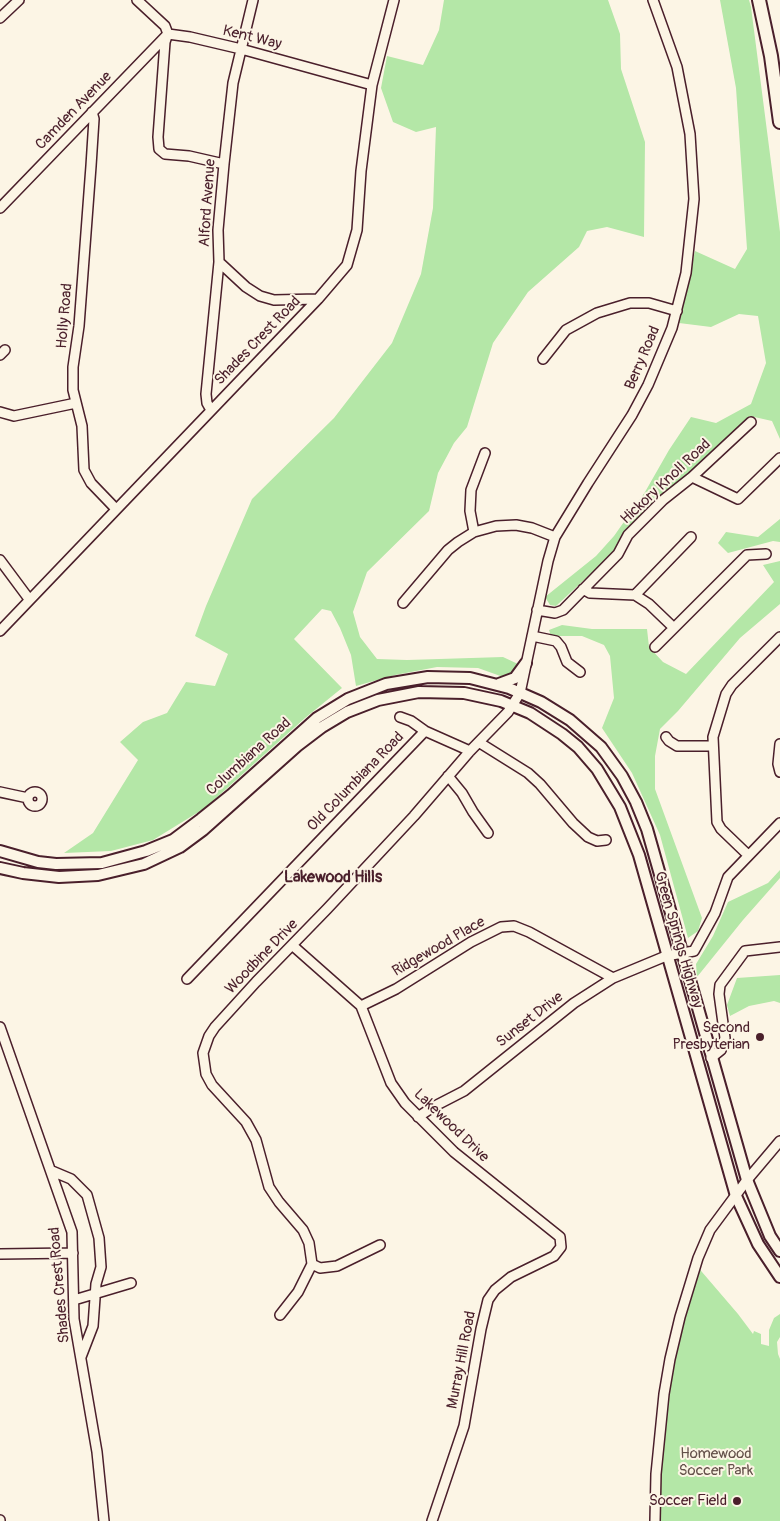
<!DOCTYPE html>
<style>
body{margin:0}
canvas{display:block;background:#fcf5e5}
</style>
<canvas width="780" height="1521"></canvas>
<script>
const ctx = document.querySelector('canvas').getContext('2d');
ctx.lineJoin = 'round';
function fillPath(path, color) { ctx.fillStyle = color; ctx.fill(path, 'evenodd'); }
const shape = rows => new Path2D(rows.map(r => 'M' + r).join(''));
function trace(path, color, width, dash) { ctx.strokeStyle = color; ctx.lineWidth = width; ctx.lineCap = dash ? 'butt' : 'round'; ctx.setLineDash(dash || []); ctx.stroke(path); }
function write(font, color, halo, rows, align = 'center') {
  ctx.font = font + ' Pangolin,sans-serif'; ctx.lineWidth = 4; ctx.setLineDash([]); ctx.textBaseline = 'middle'; ctx.strokeStyle = halo; ctx.fillStyle = color; for (const [text, x, y, turn = 0] of rows) {
    ctx.save(); ctx.translate(x, y); ctx.rotate((+turn || 0) * Math.PI / 180); ctx.textAlign = isNaN(turn) ? turn : align; if (halo) ctx.strokeText(text, 0, 0); ctx.fillText(text, 0, 0); ctx.restore();
  }
}
const green = shape([
 [444,0,608,0,620,34,621,69,645,142,644,237,607,227,587,231,579,247,528,292,493,343,467,427,454,443,438,473,429,511,367,572,353,612,360,637,377,659,407,660,503,657,518,664,517,671,506,678,478,668,437,667,395,675,356,686,351,655,340,628,331,611,322,609,294,639,342,688,305,718,205,808,153,840,111,851,64,853,93,833,138,760,120,742,143,722,167,713,186,682,215,686,228,654,195,636,206,606,252,499,334,418,392,343,421,274,433,208,436,127,416,132,393,122,381,88,387,56,423,65,439,30],
 [720,0,749,0,751,7,780,232,780,439,772,421,750,416,636,522,613,553,556,606,550,605,545,597,596,556,614,536,645,492,669,450,691,417,716,423,751,404,766,363,758,316,739,314,711,327,679,323,695,251,735,269,747,249,736,88],
 [780,519,780,542,773,541,728,553,718,543,726,532,758,537],
 [780,561,780,604,740,638,678,711,660,729,655,756,655,789,702,918,698,931,688,938,660,835,632,773,602,728,614,698,610,656,604,645,582,636,551,636,549,630,562,625,592,629,647,629,649,647,663,662,686,674,774,582,763,565],
 [780,870,780,878,743,920,697,977,696,964,713,936,728,902,768,883],
 [780,975,780,1003,774,1001,749,1006,730,1016,727,1005,737,978],
 [696,1265,738,1314,753,1334,754,1331,761,1334,761,1344,769,1346,769,1330,774,1318,780,1314,780,1337,777,1342,778,1354,780,1359,780,1521,655,1521,663,1403]
]);
const minor = shape([
 [137,0,165,26,168,34],
 [0,18,19,0],
 [168,34,190,37,241,49,372,85],
 [167,36,165,42,158,137,159,149,165,154,189,156,224,164],
 [92,112,94,119,91,166,79,326,73,367,73,390,82,426,84,470,91,483,116,509],
 [0,208,168,34],
 [219,262,246,287,260,296,274,300,318,299],
 [0,355,5,350],
 [543,359,566,330,597,313,630,303,649,303,677,311],
 [211,410,207,403,206,394,219,262,218,230,224,164,233,83,253,0],
 [0,412,14,416,76,403],
 [692,477,738,499,780,458],
 [474,532,470,511,471,490,485,453],
 [0,560,29,599],
 [583,589,590,593,635,595,691,537],
 [635,595,649,604,674,628],
 [403,603,448,550,458,542,474,532,496,526,516,525,532,528,555,537],
 [537,610,555,613,563,610,618,554,628,535,663,500,692,477,751,422],
 [0,631,318,299,347,265,357,230,361,171,372,85,394,0],
 [532,636,556,641,561,647,567,662,580,672],
 [655,647,747,555,766,554],
 [400,717,411,721,425,731,470,751],
 [666,737,669,741,677,746,713,746],
 [480,743,528,773,540,784,573,823,588,837,597,841,606,840],
 [780,744,778,764,780,772],
 [448,776,462,793,473,812,488,833],
 [0,792,28,798],
 '28 799a7 7 0 1 1 14 0a7 7 0 1 1-14 0Z',
 [748,855,721,829,717,822,713,737,726,694,732,685,780,637],
 [292,945,361,1006,391,1083,405,1103,454,1152,560,1237,561,1247,554,1256,511,1277,495,1290,488,1300,481,1329,464,1426,432,1521],
 [187,979,425,731],
 [361,1006,396,989,471,942,501,927,514,926,529,932,613,978],
 [0,1027,72,1232,74,1319,97,1452,104,1521],
 [711,1058,721,1050,725,1038,719,994,720,985,745,951,780,947],
 [418,1117,433,1107,464,1091,574,1003,613,978,666,956,694,951,715,913,728,877,780,823],
 [52,1171,71,1179,87,1195,99,1238,101,1267,96,1284,93,1326,81,1357],
 [0,1254,73,1253],
 [312,1264,309,1243,303,1230,279,1202,269,1187,256,1140,246,1122,212,1085,206,1074,203,1053,209,1036,215,1027,256,982,327,909,414,816,470,751,508,712,520,693,548,561,555,537,588,483,632,415,648,385,672,328,686,273,694,199,690,134,677,67,653,0],
 [312,1264,320,1268,337,1266,380,1245],
 [74,1300,131,1283],
 [280,1315,298,1292,312,1264],
 [0,1520,0,1521],
 [655,1521,656,1474,664,1394,670,1359,680,1317,698,1258,710,1230,747,1180,780,1141]
]);
const major = shape([
 [499,684,515,678,526,663],
 [0,851,38,862,56,864,102,863,146,851,173,840,201,819,231,795,317,718,348,699,386,684,428,677,470,678,509,688,541,702,570,720,601,747,622,776,636,802,647,829,747,1180,770,1236,780,1251],
 [0,868,23,873,59,877,98,875,144,864,180,847,203,830,297,746,322,727,347,712,378,700,419,692,464,693,501,701,530,713,562,734,578,747,597,769,620,807,639,855,736,1196,758,1244,780,1277]
]);
const highway = shape([
 [759,0,771,56,780,122]
]);
const markers = [
 [760,1037,5,"#4a1f2b"],
 [737,1501,5,"#4a1f2b"]
];
const streetNames = [
 ["Kent Way",252,38,14],
 ["Camden Avenue",74,111,-46],
 ["Alford Avenue",208,203,-86],
 ["Holly Road",65,316,-85],
 ["Shades Crest Road",258,341,-46],
 ["Berry Road",643,358,-67],
 ["Hickory Knoll Road",666,482,-43],
 ["Columbiana Road",249,757,-42],
 ["Old Columbiana Road",356,782,-46],
 ["Green Springs Highway",678,940,74],
 ["Ridgewood Place",439,947,-30],
 ["Woodbine Drive",262,957,-46],
 ["Sunset Drive",530,1020,-38],
 ["Lakewood Drive",451,1126,44],
 ["Shades Crest Road",60,1285,-95],
 ["Murray Hill Road",462,1360,-79]
];
const poiNames = [
 ["Second",750,1028],
 ["Presbyterian",750,1045],
 ["Soccer Field",727,1501]
];
const parkNames = [
 ["Homewood",716,1454],
 ["Soccer Park",716,1471]
];
const neighbourhoodNames = [
 ["Lakewood Hills",333,878]
];
fillPath(green, '#b4e7a7');
trace(minor, '#4a1f2b', 12);
trace(major, '#4a1f2b', 14);
trace(highway, '#4a1f2b', 16);
trace(minor, '#fcf5e5', 9);
trace(major, '#fcf5e5', 10);
trace(highway, '#fcf5e5', 12);
for (const [x, y, r, color] of markers) { const dot = new Path2D(); dot.arc(x, y, r, 0, 2 * Math.PI); ctx.fillStyle = color; ctx.fill(dot); trace(dot, '#fcf5e5', 2); }
write('15px', '#4a1f2b', '#fcf5e5', streetNames);
write('15px', '#4a1f2b', '#fcf5e5', poiNames, 'right');
write('15px', '#64514a', '#fcf5e5', parkNames);
write('bold 16px', '#4a1f2b', '#fcf5e5', neighbourhoodNames);
</script>
